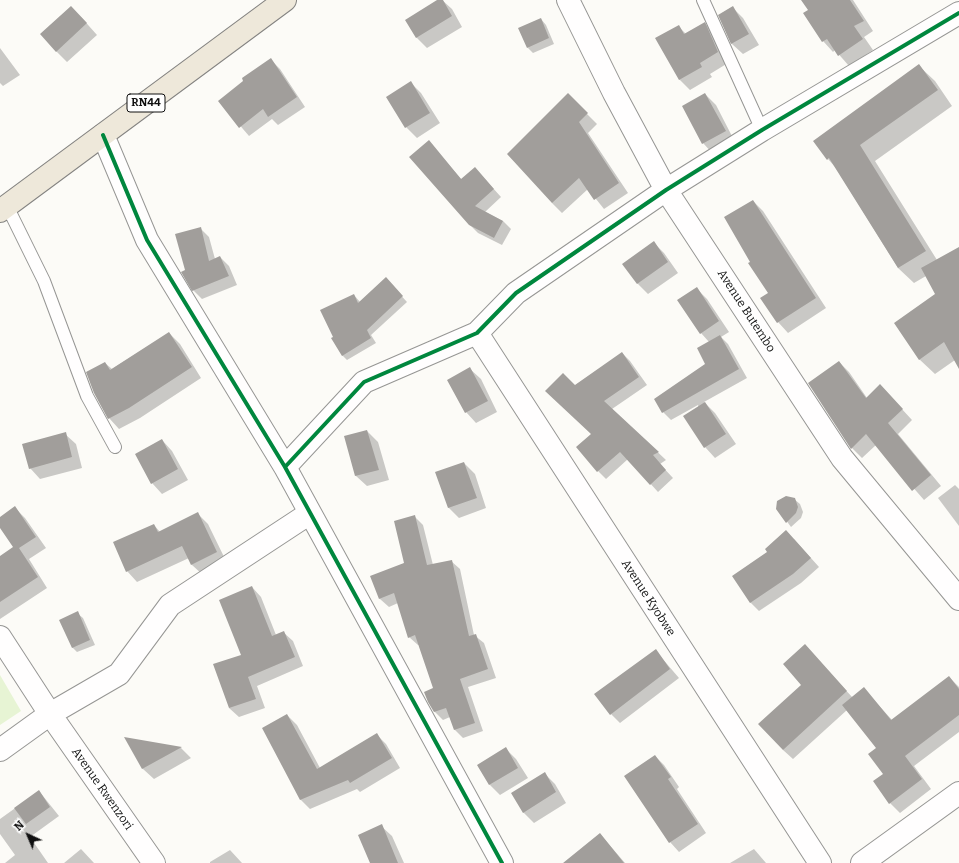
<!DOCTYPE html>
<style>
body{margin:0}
#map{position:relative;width:959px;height:863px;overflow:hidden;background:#fcfbf7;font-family:Bitter,serif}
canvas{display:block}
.north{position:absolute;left:8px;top:815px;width:40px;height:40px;-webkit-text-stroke:3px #fff;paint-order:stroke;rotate:316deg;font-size:11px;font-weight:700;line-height:16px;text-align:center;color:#101010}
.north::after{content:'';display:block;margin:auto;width:14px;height:18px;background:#101010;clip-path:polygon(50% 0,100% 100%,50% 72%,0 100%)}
</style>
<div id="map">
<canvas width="959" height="863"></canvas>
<div class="north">N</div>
</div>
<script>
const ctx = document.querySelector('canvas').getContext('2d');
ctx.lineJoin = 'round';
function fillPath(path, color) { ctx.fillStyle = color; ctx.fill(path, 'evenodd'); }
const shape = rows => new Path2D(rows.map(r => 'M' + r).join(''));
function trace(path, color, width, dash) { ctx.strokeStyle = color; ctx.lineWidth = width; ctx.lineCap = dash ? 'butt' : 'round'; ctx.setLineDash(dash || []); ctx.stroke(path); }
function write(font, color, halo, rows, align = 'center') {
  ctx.font = font + ' Bitter,serif'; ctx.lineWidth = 4; ctx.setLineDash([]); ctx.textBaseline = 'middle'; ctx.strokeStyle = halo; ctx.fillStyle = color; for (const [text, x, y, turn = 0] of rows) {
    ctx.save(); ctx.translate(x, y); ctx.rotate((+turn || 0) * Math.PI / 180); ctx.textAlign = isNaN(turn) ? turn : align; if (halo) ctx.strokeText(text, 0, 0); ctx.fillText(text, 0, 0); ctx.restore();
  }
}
const green = shape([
 [0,675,21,711,0,725]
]);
const shadow = shape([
 [439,0,442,0,452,9,462,27,427,48,417,38,406,20],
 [824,0,853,0,873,31,864,37,873,50,849,66,835,50,833,52,823,41],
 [732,7,743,18,759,45,743,54,732,44,719,15],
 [81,17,97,35,67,62,56,51],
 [541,19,546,25,554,44,533,53,528,48],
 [705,23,715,34,728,63,710,74,712,77,690,90,679,79,678,26,686,34],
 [0,48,20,75,3,86,0,83],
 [271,60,280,69,305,107,278,125,272,119,249,136,219,101],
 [919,66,935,81,952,106,875,161,937,260,959,248,959,367,955,360,935,374,919,359,937,294,926,276,914,283,898,268,836,168,828,159],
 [410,82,421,93,440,123,417,138,406,127],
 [705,94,716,105,735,142,713,154,703,143],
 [568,95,597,124,588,133,628,193,604,209,588,189,562,213,552,203],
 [429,142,462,180,483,177,501,197,485,212,503,221,511,229,502,245,478,233,470,225],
 [753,201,763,211,826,308,788,333,778,322,769,293,751,262],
 [200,228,209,237,215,259,220,257,229,266,237,285,202,299,193,290,186,271],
 [654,243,664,253,678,273,648,294,638,284,624,264],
 [386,279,407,302,371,335,376,343,347,360,342,355,354,295,360,302],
 [696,288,707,299,729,332,721,337,728,344,747,378,704,402,715,413,736,444,715,458,705,447,698,405,671,420,663,412,707,364,709,342,701,333],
 [169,333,180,344,201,378,140,418,119,429,109,418,105,363,112,369],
 [622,353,630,361,647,385,612,409,666,460,660,464,673,478,658,492,628,459,606,479,598,471,592,434,574,386],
 [839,362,849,372,867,398,890,396,912,420,898,434,941,486,924,500,876,445,862,458,852,448],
 [470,369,481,379,497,412,476,423,466,412],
 [367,431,378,442,389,480,367,486,356,476,345,437],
 [65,434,76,444,82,468,40,479,30,468],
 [162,440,172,451,188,480,162,494,152,483],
 [464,463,475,474,486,508,459,518,448,507],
 [955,485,959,489,959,526,938,498],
 [783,498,794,499,800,504,803,512,801,518,791,527,777,508,778,502],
 [15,508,25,518,46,548,29,559,47,588,0,619,0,557,15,548,0,526,0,518],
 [198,514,208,524,227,563,203,575,192,565,189,558,137,582,127,571,154,525,160,532],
 [415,517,423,525,433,565,451,561,460,569,474,635,484,643,496,678,468,687,483,731,463,738,455,730,450,717,443,720,434,711,434,689,419,645,418,645,409,637,398,603,389,607,380,599,372,577,405,563],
 [794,539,819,567,801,583,759,611,750,602],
 [252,587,261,597,276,635,283,632,293,641,303,666,257,686,265,708,239,717,229,708,242,655],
 [77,613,83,618,95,645,77,652,72,647],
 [655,650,679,678,620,723,611,714],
 [814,656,853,698,864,689,892,720,949,677,959,687,959,732,914,766,931,789,900,813,890,803,878,748,847,710,793,759,783,750,802,685],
 [287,715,297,725,320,768,377,735,386,744,400,768,360,792,357,789,310,809,300,799],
 [126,738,181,748,191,758,154,779,143,769],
 [506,749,516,759,528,778,500,795,490,785,478,766],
 [655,756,664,765,679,787,677,789,706,833,679,852,670,842],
 [544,773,555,784,566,803,534,823,523,812],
 [39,791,59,816,30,837,48,863,5,863,15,855,0,834,0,819],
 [381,826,392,836,404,863,371,863],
 [600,834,625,863,571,863],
 [81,849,94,863,64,863],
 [754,849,766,863,730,863],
 [230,850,242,863,210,863,210,862]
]);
const building = shape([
 [437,0,443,0,452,16,416,38,405,20],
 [801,0,850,0,864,21,854,26,863,39,838,56,827,39,822,42,803,13,808,10],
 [71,6,87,23,56,52,40,34],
 [733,6,749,34,731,44,718,15],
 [541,18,549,38,527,48,518,28],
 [705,22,718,52,700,63,702,67,679,80,655,38,679,25,684,34],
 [271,58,297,97,268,117,263,109,239,128,218,101,243,81,242,78],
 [919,64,938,90,860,145,926,251,898,268,829,158,827,160,813,141],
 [411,81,430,113,405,128,386,97],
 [568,93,588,113,579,122,619,183,594,200,579,178,552,203,507,154],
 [705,93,726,131,702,144,682,106],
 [429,140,461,179,475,167,494,189,475,206,503,221,494,238,469,225,409,157],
 [753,200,816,298,777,323,760,298,768,293,748,263,750,262,724,217],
 [201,227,209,261,220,256,229,276,192,291,181,272,185,270,175,234],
 [654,241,668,262,637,284,622,264],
 [959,247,959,369,944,342,919,360,894,323,935,294,921,268],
 [386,277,403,296,367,330,371,338,342,356,331,338,333,337,320,310,354,294,358,303],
 [697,287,719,321,700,334,677,300],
 [169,332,192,367,129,408,108,419,94,393,86,372,105,362,110,370],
 [720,335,739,369,662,413,654,399,705,364,697,348],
 [622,352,639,377,604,401,659,452,653,455,666,470,650,485,620,452,597,472,576,447,591,434,545,391,563,373,575,385],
 [839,361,866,398,880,384,903,409,888,423,931,475,912,491,866,434,851,449,808,383],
 [470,367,488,401,465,413,447,380],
 [705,402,726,434,704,448,683,416],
 [367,430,379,470,355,476,344,436],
 [66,432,72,457,29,469,22,444],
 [162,439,178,469,151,484,135,454],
 [464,462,477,498,448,508,435,472],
 [786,496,795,498,798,507,796,513,786,523,776,509,777,501],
 [15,506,36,537,19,548,38,577,0,602,0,556,13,547,0,528,0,517],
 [198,512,217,552,191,565,182,546,126,572,113,542,154,524,158,532],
 [415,515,427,565,452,560,469,636,476,634,488,669,460,679,475,723,454,730,446,708,434,712,428,702,424,692,433,688,415,635,408,638,394,593,379,599,370,576,404,563,394,521],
 [786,530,811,558,793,574,750,603,732,576,767,552,765,549],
 [252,586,272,636,284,631,295,657,248,677,256,699,229,708,213,664,241,655,219,600],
 [78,611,90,640,72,648,59,620],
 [805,644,847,691,783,750,758,724,801,685,783,664],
 [656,649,670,669,610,715,594,694],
 [949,676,959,689,959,715,905,756,922,779,889,804,873,781,883,774,868,754,876,748,842,705,864,687,891,720],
 [287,714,317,769,377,733,392,758,350,783,348,780,300,800,262,728],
 [124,737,182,747,142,769],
 [506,747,518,768,489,785,477,765],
 [655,755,671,777,668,779,698,824,669,843,624,776],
 [545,772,556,792,523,813,511,793],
 [39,790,50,807,26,824,14,808],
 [382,824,398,863,370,863,358,835],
 [600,833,624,863,563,863]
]);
const lane = shape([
 [703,0,762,130],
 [7,206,44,281,87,396,115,447]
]);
const street = shape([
 [568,0,614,93,666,190,842,458,959,599],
 [103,135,147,240,285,467,502,863],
 [477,333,820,863],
 [285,467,364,382,477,333,516,293,666,190,762,130,959,13],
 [0,637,50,714,154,863],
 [0,750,50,714,119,674,170,605,310,513],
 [862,863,959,793]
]);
const primary = shape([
 [0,211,285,0]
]);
const cycleway = shape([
 [103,135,147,240,285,467,502,863],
 [285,467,364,382,477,333,516,293,666,190,762,130,959,13]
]);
const shields = [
 [146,103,38]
];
const shieldNames = [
 ["RN44",146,103]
];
const streetNames = [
 ["Avenue Butembo",746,311,57],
 ["Avenue Kyobwe",648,598,57],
 ["Avenue Rwenzori",102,789,55]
];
fillPath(green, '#e7f4d4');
fillPath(shadow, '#0003');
fillPath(building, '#a19e9b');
trace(lane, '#969694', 14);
trace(street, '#969694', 24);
trace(primary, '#848381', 24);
trace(lane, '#fffefe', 12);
trace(street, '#fffefe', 22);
trace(primary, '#eee8da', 22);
trace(cycleway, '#00873e', 4);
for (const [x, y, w] of shields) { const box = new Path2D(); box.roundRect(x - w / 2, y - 9, w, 18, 3); ctx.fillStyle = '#fff'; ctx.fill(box); trace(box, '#101010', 1); }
write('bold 11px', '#101010', null, shieldNames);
write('12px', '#101010', '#fff', streetNames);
</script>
